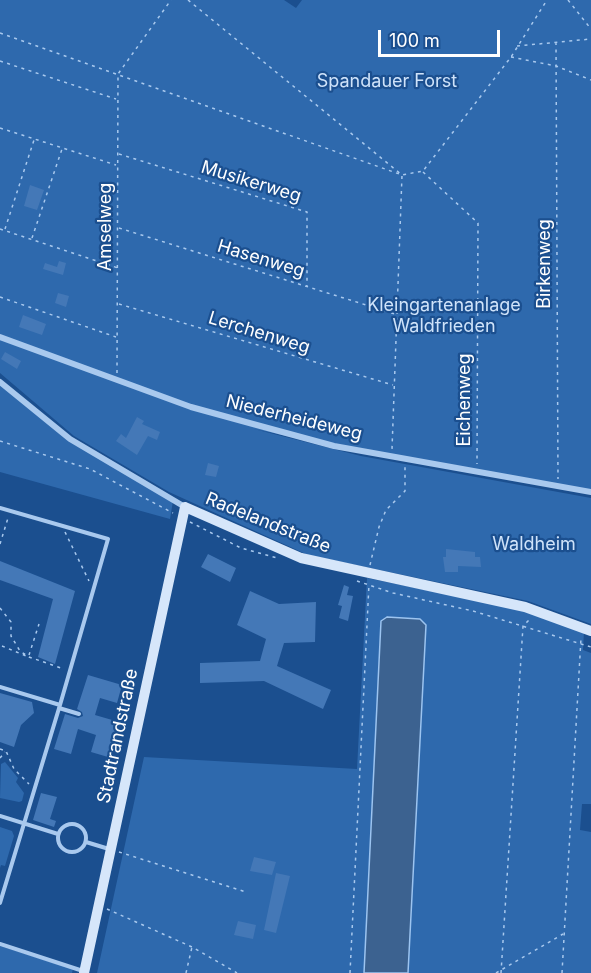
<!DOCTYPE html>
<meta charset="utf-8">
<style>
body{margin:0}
#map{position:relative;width:591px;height:973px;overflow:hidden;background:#1b4f8f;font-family:Inter,sans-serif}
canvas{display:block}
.scale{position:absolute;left:378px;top:30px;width:122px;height:27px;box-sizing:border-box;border:3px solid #fff;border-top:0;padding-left:8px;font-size:18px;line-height:21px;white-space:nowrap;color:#fff;-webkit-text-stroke:4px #1b4f8f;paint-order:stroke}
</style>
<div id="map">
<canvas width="591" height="973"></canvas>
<div class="scale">100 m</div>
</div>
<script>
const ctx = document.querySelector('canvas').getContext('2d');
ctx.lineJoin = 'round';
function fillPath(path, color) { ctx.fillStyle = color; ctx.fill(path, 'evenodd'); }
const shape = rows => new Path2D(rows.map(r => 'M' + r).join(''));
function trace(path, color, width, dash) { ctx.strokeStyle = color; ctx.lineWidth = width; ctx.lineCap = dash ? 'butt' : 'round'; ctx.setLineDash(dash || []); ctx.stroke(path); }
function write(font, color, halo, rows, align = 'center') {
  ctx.font = font + ' Inter,sans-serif'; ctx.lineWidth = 4.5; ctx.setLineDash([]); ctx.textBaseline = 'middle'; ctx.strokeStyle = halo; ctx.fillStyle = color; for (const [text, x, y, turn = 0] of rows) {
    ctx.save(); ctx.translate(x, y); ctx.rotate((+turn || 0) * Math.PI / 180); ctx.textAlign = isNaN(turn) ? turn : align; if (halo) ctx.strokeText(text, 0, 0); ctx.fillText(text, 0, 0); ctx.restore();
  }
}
const green = shape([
 [0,0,284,0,296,8,302,0,591,0,591,490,334,446,254,429,361,456,591,498,591,624,528,601,308,555,169,492,74,436,0,373],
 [0,382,70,439,173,501,170,519,0,472],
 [367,578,524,610,584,631,583,650,591,653,591,804,582,804,580,830,591,832,591,973,408,973,426,626,381,622,364,973,97,973,144,757,357,769],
 [5,762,18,778,16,782,24,793,22,801,19,802,0,798,1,764],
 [0,827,12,831,14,836,5,866,1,865,0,868],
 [0,946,73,969,72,973,0,973]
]);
const water = shape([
 [387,617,420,619,426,625,408,973,364,973,381,621,387,617]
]);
const building = shape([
 [30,185,44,190,37,210,24,206],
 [59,261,66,263,63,275,43,269,45,263,57,267],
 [58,293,69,296,66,307,55,303],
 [23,315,46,324,42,335,19,327],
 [5,352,21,361,17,369,1,359],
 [137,417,144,421,142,424,160,432,157,440,148,436,137,455,116,441,121,434,126,438],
 [208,463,219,466,216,477,205,475],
 [446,549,475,552,475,557,480,557,481,567,458,566,458,572,445,572,443,557,446,557],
 [208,554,236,568,230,582,201,567],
 [0,561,75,591,55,664,38,657,53,599,0,580],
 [344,585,349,587,347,595,353,596,348,621,339,618,342,606,338,605],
 [250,591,279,604,316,602,315,642,284,643,277,666,331,690,323,709,264,681,200,683,200,663,260,661,266,639,237,625],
 [88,675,122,685,117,703,100,698,95,715,119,722,108,757,91,752,96,735,78,729,71,754,54,749,65,714,78,718,83,716,82,712,77,709],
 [0,693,32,702,34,713,21,725,14,747,0,742],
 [41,793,57,797,50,819,56,821,54,827,33,820],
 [254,857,276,862,272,875,250,871],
 [276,873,290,876,276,933,264,930],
 [238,921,256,925,253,939,234,935]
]);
const path = shape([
 [188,0,402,175,392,449],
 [568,0,591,29],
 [0,33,402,175,423,171,511,57,547,0],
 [556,42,558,479],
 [517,46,591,39],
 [511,57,556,66,591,80],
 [0,61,116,99],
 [0,128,116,165],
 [119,154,307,212,307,286],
 [423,172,478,223,477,464],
 [119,228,395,314],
 [0,229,118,268],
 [5,229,34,140],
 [32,238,62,149],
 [0,297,116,337],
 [119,304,393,385],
 [117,373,118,74,171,0],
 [0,441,90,469,173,513],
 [190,522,241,548,277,558],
 [65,532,89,581],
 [0,544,8,518],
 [370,565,379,527,386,510,405,491,405,466],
 [357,581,393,593,473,611,591,647],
 [0,608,11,622,11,636,20,651,29,657,64,669],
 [2,646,26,656],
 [29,655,39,624],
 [0,749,6,751,14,769,29,784],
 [0,758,5,752],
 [119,852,246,892],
 [107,909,192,947,237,973],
 [186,973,192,947],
 [350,973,369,584],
 [496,973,563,934],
 [501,973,523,626,530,619],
 [562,973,581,638]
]);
const lane = shape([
 [0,508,108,539,60,705],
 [0,687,60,705,0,903],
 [59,708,79,714],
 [0,816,58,834],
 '58 838a14 14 0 1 1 28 0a14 14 0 1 1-28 0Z',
 [86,842,109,849],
 [0,944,83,971]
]);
const street = shape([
 [0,337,191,407,253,424,334,446,591,492],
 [0,382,70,439,185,507]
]);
const secondary = shape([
 [84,973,185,507,301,558,525,607,591,631]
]);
const parkNames = [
 ["Spandauer Forst",387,82],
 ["Kleingartenanlage",444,306],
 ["Waldfrieden",444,327],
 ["Waldheim",534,545]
];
const streetNames = [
 ["Musikerweg",251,182,17],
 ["Amselweg",106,227,-90],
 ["Hasenweg",261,259,17],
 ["Birkenweg",545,264,-90],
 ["Lerchenweg",259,333,17],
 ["Eichenweg",465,400,-90],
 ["Niederheideweg",294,418,14],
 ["Radelandstraße",268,523,22],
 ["Stadtrandstraße",118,736,-78]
];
fillPath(green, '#2e69ad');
fillPath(water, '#3c6290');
trace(water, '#9cc4f0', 1.5);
fillPath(building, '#4478b7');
trace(path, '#a9c9ee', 1.5, [3, 4.5]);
trace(lane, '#a9c9ee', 4);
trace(street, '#a9c9ee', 6);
trace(secondary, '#d6e6fa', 10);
write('18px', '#cfe3fa', '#1b4f8f', parkNames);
write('18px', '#fff', '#1b4f8f', streetNames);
</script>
